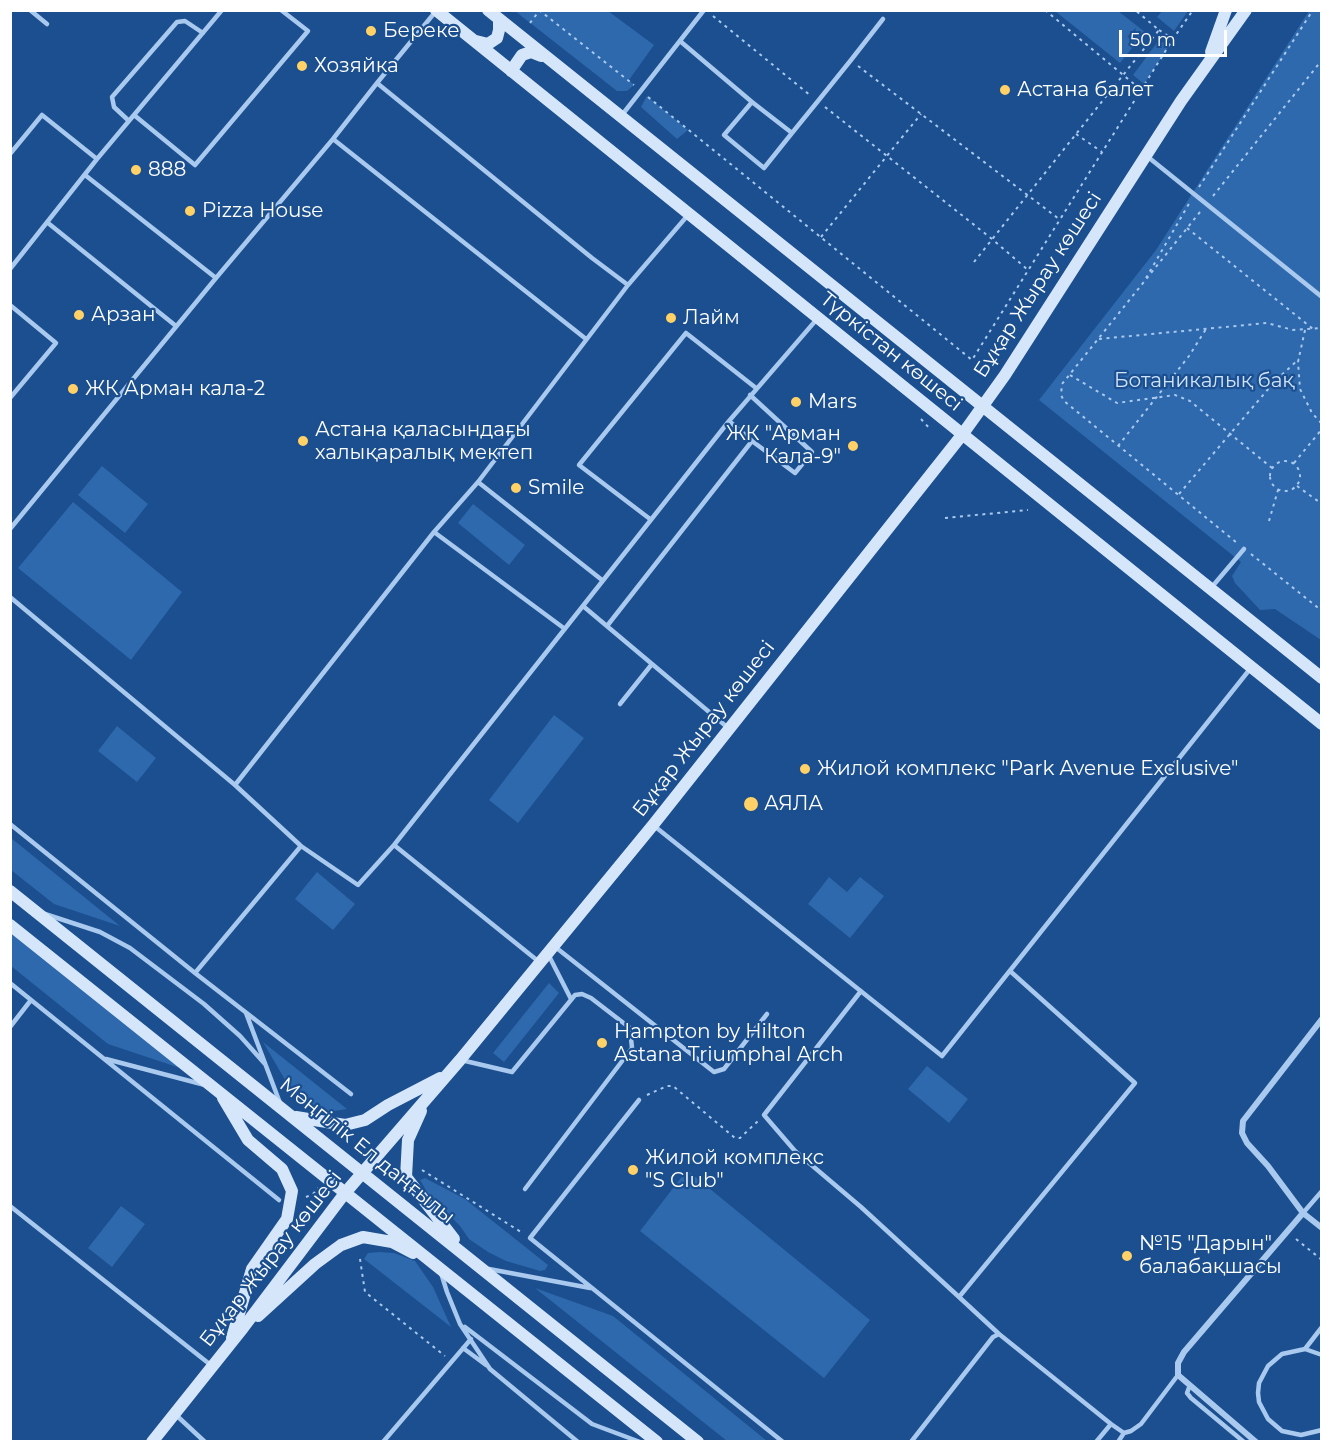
<!DOCTYPE html>
<meta charset="utf-8">
<style>
body{margin:0}
#map{position:relative;width:1332px;height:1452px;overflow:hidden;background:#1b4f8f;font-family:Montserrat,sans-serif}
canvas{display:block}
.frame{position:absolute;inset:0;border:12px solid #fff;pointer-events:none}
.scale{position:absolute;left:1119px;top:30px;width:108px;height:27px;box-sizing:border-box;border:3px solid #fff;border-top:0;padding-left:8px;font-size:18px;line-height:21px;white-space:nowrap;color:#fff;-webkit-text-stroke:4px #1b4f8f;paint-order:stroke}
</style>
<div id="map">
<canvas width="1332" height="1452"></canvas>
<div class="frame"></div>
<div class="scale">50 m</div>
</div>
<script>
const ctx = document.querySelector('canvas').getContext('2d');
ctx.lineJoin = 'round';
function fillPath(path, color) { ctx.fillStyle = color; ctx.fill(path, 'evenodd'); }
const shape = rows => new Path2D(rows.map(r => 'M' + r).join(''));
function trace(path, color, width, dash) { ctx.strokeStyle = color; ctx.lineWidth = width; ctx.lineCap = dash ? 'butt' : 'round'; ctx.setLineDash(dash || []); ctx.stroke(path); }
function write(font, color, halo, rows, align = 'center') {
  ctx.font = font + ' Montserrat,sans-serif'; ctx.lineWidth = 4.5; ctx.setLineDash([]); ctx.textBaseline = 'middle'; ctx.strokeStyle = halo; ctx.fillStyle = color; for (const [text, x, y, turn = 0] of rows) {
    ctx.save(); ctx.translate(x, y); ctx.rotate((+turn || 0) * Math.PI / 180); ctx.textAlign = isNaN(turn) ? turn : align; if (halo) ctx.strokeText(text, 0, 0); ctx.fillText(text, 0, 0); ctx.restore();
  }
}
const green = shape([
 [1163,10,1188,10,1188,11,1174,31,1157,17],
 [515,11,608,11,654,45,629,80,634,85,627,91,617,91],
 [1055,11,1118,11,1145,32,1120,63],
 [1309,11,1321,11,1321,640,1275,609,1260,610,1235,583,1232,576,1241,562,1039,400,1156,250],
 [1159,40,1169,46,1144,84,1133,75],
 [647,96,688,130,677,139,641,107],
 [102,466,148,504,125,533,78,495],
 [73,502,182,592,131,660,18,568],
 [473,504,525,545,509,565,458,523],
 [554,715,584,738,518,823,489,800],
 [117,726,156,758,137,782,98,751],
 [11,838,120,926,54,904,11,870],
 [317,872,355,904,333,930,295,899],
 [829,877,847,892,860,877,884,896,850,938,808,904],
 [10,932,183,1069,108,1044,11,966],
 [549,983,559,993,504,1062,493,1053],
 [263,1042,347,1109,329,1112,314,1109,295,1097],
 [927,1066,968,1099,949,1123,908,1089],
 [687,1170,870,1320,824,1378,640,1231],
 [425,1178,465,1199,548,1265,545,1270,540,1271,506,1261,488,1252,469,1239,460,1226,427,1192,420,1180],
 [121,1206,145,1224,112,1267,88,1248],
 [379,1252,394,1253,415,1261,433,1287,451,1327,364,1259,368,1253],
 [535,1288,613,1316,767,1441,727,1441]
]);
const path = shape([
 [539,10,634,85],
 [1045,10,1140,89],
 [713,16,811,96],
 [530,23,539,11],
 [1159,30,1173,39],
 [858,66,1059,219],
 [648,97,972,360,1173,39,1193,10],
 [825,107,992,239,1028,270],
 [1076,134,1102,152],
 [1199,187,1313,10],
 [1213,196,1322,60],
 [1200,212,1062,384,1061,395,1064,401,1237,543],
 [1187,228,1313,329],
 [821,237,921,114],
 [974,262,1159,30,1135,10],
 [1146,278,1190,202],
 [1305,330,1298,362,1300,389,1312,413,1322,424],
 [1099,339,1267,323,1293,330,1322,328],
 [1070,375,1117,403,1175,395,1190,401,1272,468],
 [921,419,931,430],
 [1118,446,1189,356,1206,329],
 '1270 476a15 15 0 1 1 30 0a15 15 0 1 1-30 0Z',
 [1294,463,1322,429],
 [1297,486,1322,504],
 [1179,494,1275,381,1299,359],
 [945,518,1028,510],
 [1269,521,1278,490],
 [1251,554,1322,611],
 [647,1095,667,1086,673,1086,735,1138,740,1138,758,1121],
 [422,1170,521,1232],
 [306,1197,313,1194,318,1188],
 [1296,1239,1322,1260],
 [360,1259,365,1292,445,1356]
]);
const lane = shape([
 [30,10,47,24],
 [436,11,377,83,592,258,628,285],
 [680,41,752,102],
 [134,115,195,165,308,31,281,10],
 [622,115,704,10],
 [129,121,114,107,112,97,177,22,185,21,203,33],
 [792,133,752,102,724,135,764,168,792,133,818,101,851,60,883,19],
 [333,139,586,339],
 [10,154,42,115,97,159],
 [1148,157,1322,297],
 [48,223,176,326],
 [10,269,97,159,222,10],
 [216,278,333,139,377,83],
 [10,305,56,343,10,398],
 [729,421,752,441,795,473,812,452,750,395],
 [478,482,602,580],
 [650,519,579,465,686,333,756,388],
 [10,529,216,278,85,175],
 [434,532,565,629],
 [1211,588,1244,549],
 [10,597,235,785,301,846,358,885,394,845,729,421,817,319],
 [583,606,727,727],
 [607,626,752,441],
 [620,704,652,664],
 [235,785,434,532,478,482,628,285,688,215],
 [10,824,195,973,351,1094],
 [653,825,942,1056,1250,669],
 [394,845,538,961],
 [45,914,100,932,130,948,204,1004,240,1036,265,1064],
 [554,946,714,1072,724,1069,767,1014],
 [548,954,571,999],
 [195,973,301,846],
 [10,983,279,1200],
 [861,991,764,1115,795,1151,861,1207,959,1297],
 [246,1013,280,1103],
 [10,1027,31,1000],
 [106,1059,205,1085],
 [461,1060,512,1072,575,995,582,994,591,998,630,1028,632,1048,525,1189],
 [639,1100,530,1238,783,1442],
 [10,1206,212,1366],
 [1303,1213,1322,1191],
 [489,1269,590,1288],
 [441,1273,447,1292,460,1324,490,1369,578,1442],
 [465,1327,592,1424,640,1442],
 [999,1334,959,1297,1135,1083,1010,971],
 [463,1348,486,1365],
 [1305,1349,1322,1327],
 [1322,1355,1305,1349,1282,1354,1268,1366,1259,1383,1258,1393,1259,1402,1268,1419,1282,1431,1301,1435,1322,1430],
 [1190,1385,1187,1393,1191,1398,1244,1442],
 [176,1415,205,1442],
 [383,1442,471,1339],
 [911,1442,993,1337,999,1334,1111,1424],
 [1096,1442,1111,1424,1124,1433,1131,1431,1141,1424,1178,1375],
 [1118,1442,1124,1433]
]);
const street = shape([
 [1322,1019,1243,1121,1242,1133,1247,1143,1268,1166,1303,1213,1322,1228],
 [1256,1442,1178,1375,1178,1363,1184,1352,1303,1213]
]);
const secondary = shape([
 [436,10,1322,724],
 [488,10,1322,678],
 [476,41,488,44,497,38,499,30,499,20],
 [1211,52,1226,10],
 [511,71,522,55,531,52,541,56],
 [10,891,698,1442],
 [10,925,657,1442],
 [223,1098,248,1140,282,1169,292,1191,287,1219,252,1269,232,1338],
 [421,1111,408,1140,406,1177,454,1239],
 [296,1117,345,1125,365,1120,388,1105,440,1078],
 [258,1316,315,1264,341,1245,363,1237,392,1242,413,1253],
 [152,1442,243,1328,345,1193,460,1060,653,825,962,435,1005,375,1181,101,1246,10]
]);
const markers = [
 [371,31,6,"#ffd166"],
 [302,66,6,"#ffd166"],
 [1005,90,6,"#ffd166"],
 [136,170,6,"#ffd166"],
 [190,211,6,"#ffd166"],
 [79,315,6,"#ffd166"],
 [671,318,6,"#ffd166"],
 [73,389,6,"#ffd166"],
 [796,402,6,"#ffd166"],
 [303,441,6,"#ffd166"],
 [853,446,6,"#ffd166"],
 [516,488,6,"#ffd166"],
 [805,769,6,"#ffd166"],
 [751,804,8,"#ffd166"],
 [602,1043,6,"#ffd166"],
 [633,1170,6,"#ffd166"],
 [1127,1256,6,"#ffd166"]
];
const poiNames = [
 ["Береке",383,31],
 ["Хозяйка",314,66],
 ["Астана балет",1017,90],
 ["888",148,170],
 ["Pizza House",202,211],
 ["Арзан",91,315],
 ["Лайм",683,318],
 ["ЖК Арман кала-2",85,389],
 ["Mars",808,402],
 ["Астана қаласындағы",315,430],
 ["халықаралық мектеп",315,453],
 ["ЖК \"Арман",841,434,"right"],
 ["Кала-9\"",841,457,"right"],
 ["Smile",528,488],
 ["Жилой комплекс \"Park Avenue Exclusive\"",817,769],
 ["АЯЛА",764,804],
 ["Hampton by Hilton",614,1032],
 ["Astana Triumphal Arch",614,1055],
 ["Жилой комплекс",645,1158],
 ["\"S Club\"",645,1181],
 ["№15 \"Дарын\"",1139,1244],
 ["балабақшасы",1139,1267]
];
const streetNames = [
 ["Бұқар Жырау көшесі",1038,285,-57],
 ["Түркістан көшесі",891,352,39],
 ["Бұқар Жырау көшесі",704,729,-52],
 ["Мәңгілік Ел даңғылы",367,1151,39],
 ["Бұқар Жырау көшесі",271,1259,-52]
];
const parkNames = [
 ["Ботаникалық бақ",1204,381]
];
fillPath(green, '#2e69ad');
trace(path, '#a9c9ee', 2, [3, 4.5]);
trace(lane, '#a9c9ee', 4.5);
trace(street, '#a9c9ee', 6);
trace(secondary, '#d6e6fa', 12);
for (const [x, y, r, color] of markers) { const dot = new Path2D(); dot.arc(x, y, r, 0, 2 * Math.PI); ctx.fillStyle = color; ctx.fill(dot); trace(dot, '#1b4f8f', 2); }
write('20px', '#fff', '#1b4f8f', poiNames, 'left');
write('20px', '#fff', '#1b4f8f', streetNames);
write('20px', '#cfe3fa', '#1b4f8f', parkNames);
</script>
